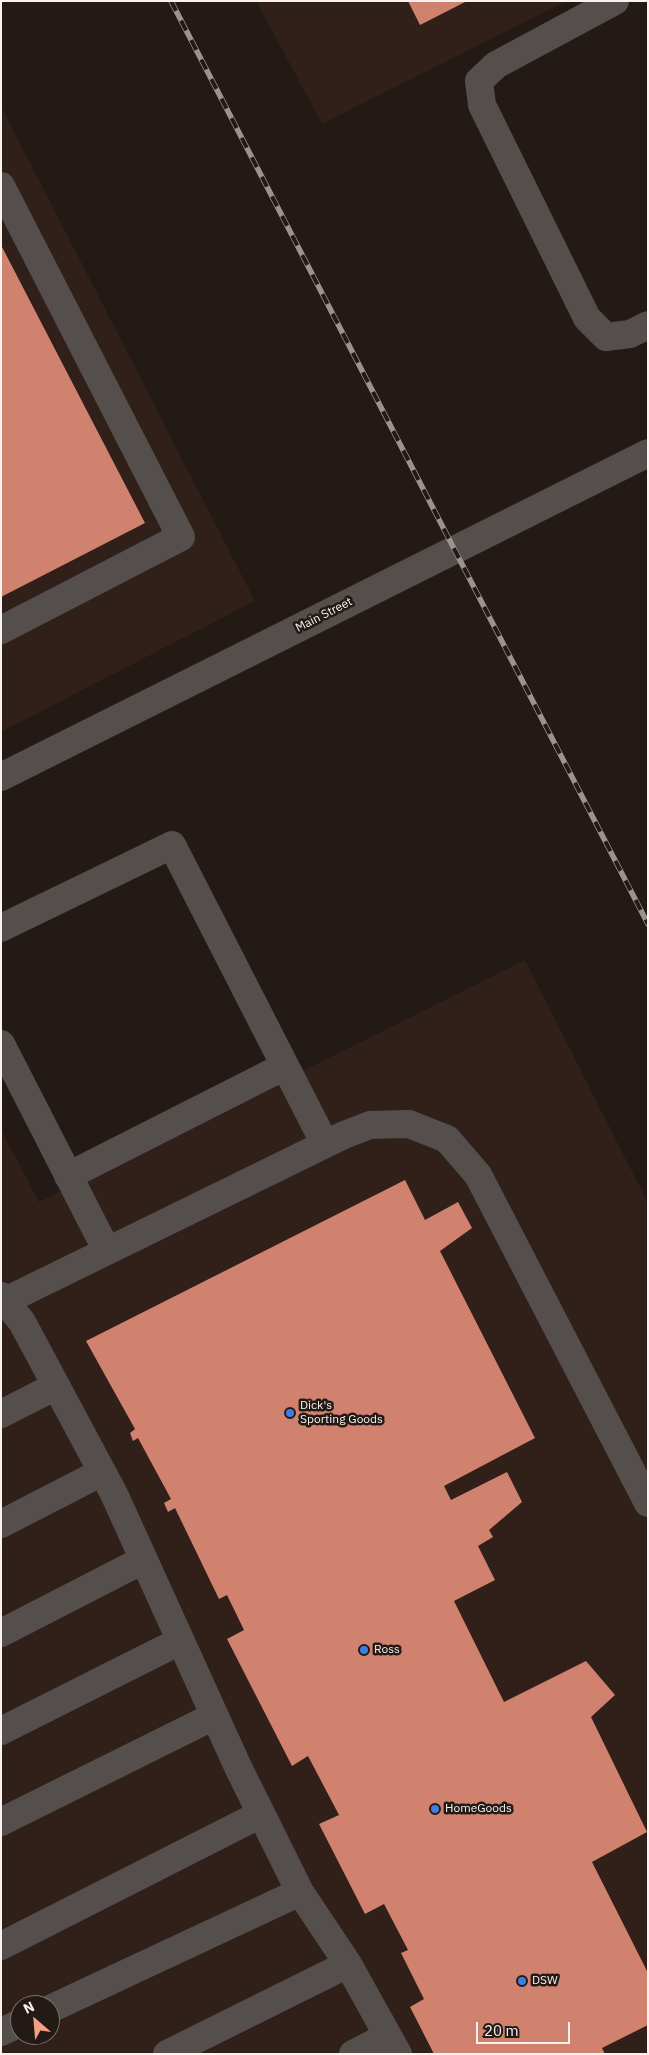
<!DOCTYPE html>
<style>
body{margin:0}
#map{position:relative;width:649px;height:2055px;overflow:hidden;background:#231915;font-family:"IBM Plex Sans",sans-serif}
canvas{display:block}
.frame{position:absolute;inset:0;border:2px solid #f9f2ef;pointer-events:none}
.north{position:absolute;left:10px;top:1995px;width:50px;height:50px;box-sizing:border-box;background:#231915;border:1px solid #79706c;border-radius:50%;rotate:333deg;font-size:14px;font-weight:700;line-height:20px;text-align:center;color:#f9f2ef}
.north::after{content:'';display:block;margin:auto;width:18px;height:22px;background:#f2a080;clip-path:polygon(50% 0,100% 100%,50% 72%,0 100%)}
.scale{position:absolute;left:476px;top:2022px;width:94px;height:22px;box-sizing:border-box;border:2px solid #f9f2ef;border-top:0;padding-left:6px;font-size:15px;line-height:18px;white-space:nowrap;color:#f9f2ef;-webkit-text-stroke:4px #231915;paint-order:stroke}
</style>
<div id="map">
<canvas width="649" height="2055"></canvas>
<div class="frame"></div>
<div class="north">N</div>
<div class="scale">20 m</div>
</div>
<script>
const ctx = document.querySelector('canvas').getContext('2d');
ctx.lineJoin = 'round';
function fillPath(path, color) { ctx.fillStyle = color; ctx.fill(path, 'evenodd'); }
const shape = rows => new Path2D(rows.map(r => 'M' + r).join(''));
function trace(path, color, width, dash) { ctx.strokeStyle = color; ctx.lineWidth = width; ctx.lineCap = dash ? 'butt' : 'round'; ctx.setLineDash(dash || []); ctx.stroke(path); }
function write(font, color, halo, rows, align = 'center') {
  ctx.font = font + ' "IBM Plex Sans",sans-serif'; ctx.lineWidth = 5; ctx.setLineDash([]); ctx.textBaseline = 'middle'; ctx.strokeStyle = halo; ctx.fillStyle = color; for (const [text, x, y, turn = 0] of rows) {
    ctx.save(); ctx.translate(x, y); ctx.rotate((+turn || 0) * Math.PI / 180); ctx.textAlign = isNaN(turn) ? turn : align; if (halo) ctx.strokeText(text, 0, 0); ctx.fillText(text, 0, 0); ctx.restore();
  }
}
const built = shape([
 [256,1,567,1,322,124],
 [1,106,255,601,1,732],
 [525,960,648,1203,648,2054,1,2054,1,1129,39,1202],
 [20,2005,50,2005,50,2035,20,2035]
]);
const building = shape([
 [408,1,467,1,420,25],
 [1,245,145,523,1,597],
 [405,1180,425,1220,458,1202,472,1228,440,1251,535,1438,444,1486,451,1500,507,1472,522,1502,489,1530,493,1537,478,1546,495,1580,454,1601,504,1702,586,1661,615,1695,591,1717,647,1832,592,1862,648,1973,648,2025,602,2048,605,2054,434,2054,410,2007,424,1999,401,1953,408,1950,384,1904,365,1914,319,1824,339,1815,308,1756,292,1766,227,1639,244,1630,227,1595,219,1599,175,1508,168,1512,164,1503,171,1499,138,1438,133,1441,130,1433,135,1429,86,1341]
]);
const minor = shape([
 [615,1,496,65,479,81,482,105,587,318,606,337,630,334,648,325],
 [1,186,181,537,1,630],
 [1,777,648,453],
 [1,928,172,845,325,1144],
 [1,1044,107,1251],
 [68,1176,285,1066],
 [1,1296,22,1322,114,1494,238,1767,300,1892,348,1964,167,2054],
 [1,1303,344,1135,370,1125,409,1124,447,1139,478,1175,648,1503],
 [1,1414,56,1386],
 [1,1524,102,1472],
 [1,1633,143,1560],
 [1,1731,180,1641],
 [1,1822,214,1716],
 [1,1946,261,1814],
 [348,1964,398,2054],
 [50,2009,300,1892],
 [1,2032,20,2023],
 [353,2054,388,2036]
]);
const rail = shape([
 [171,1,648,924]
]);
const markers = [
 [290,1413,5,"#3f7fe0"],
 [364,1650,5,"#3f7fe0"],
 [435,1809,5,"#3f7fe0"],
 [522,1981,5,"#3f7fe0"]
];
const streetNames = [
 ["Main Street",324,615,-27]
];
const poiNames = [
 ["Dick's",300,1406],
 ["Sporting Goods",300,1420],
 ["Ross",374,1650],
 ["HomeGoods",445,1809],
 ["DSW",532,1981]
];
fillPath(built, '#302019');
fillPath(building, '#d0826f');
trace(minor, '#544f4c', 28);
trace(rail, '#9c9390', 5.5);
trace(rail, '#231915', 4, [11]);
for (const [x, y, r, color] of markers) { const dot = new Path2D(); dot.arc(x, y, r, 0, 2 * Math.PI); ctx.fillStyle = color; ctx.fill(dot); trace(dot, '#231915', 2); }
write('12px', '#f9f2ef', '#231915', streetNames);
write('12px', '#f9f2ef', '#231915', poiNames, 'left');
</script>
